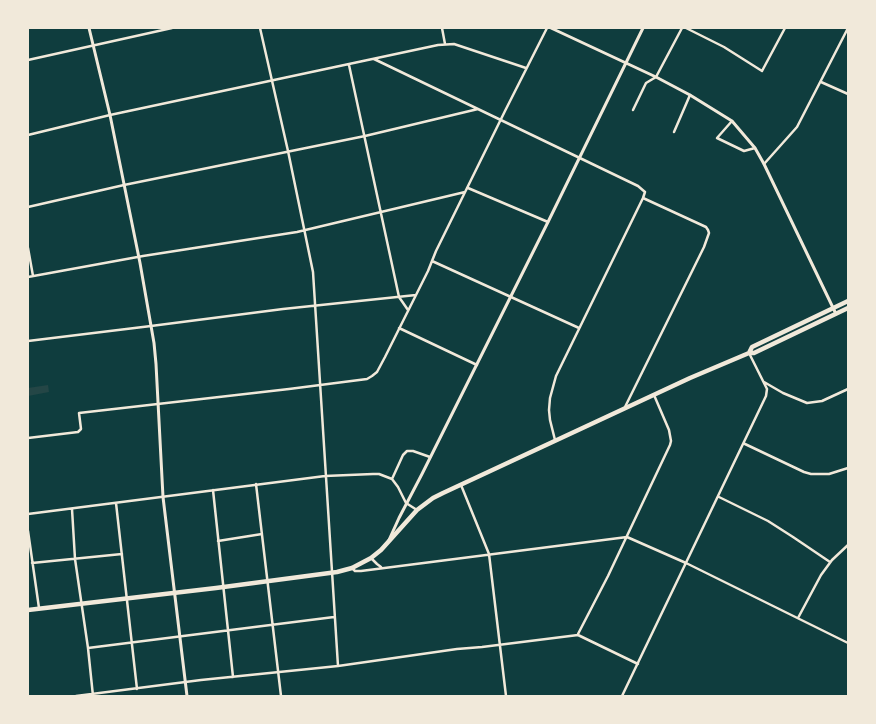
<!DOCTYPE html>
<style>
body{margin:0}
#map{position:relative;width:876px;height:724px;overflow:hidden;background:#0f3d3e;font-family:"PT Sans",sans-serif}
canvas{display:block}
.frame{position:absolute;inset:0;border:29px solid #f1e9da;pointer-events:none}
</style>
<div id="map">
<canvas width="876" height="724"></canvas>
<div class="frame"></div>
</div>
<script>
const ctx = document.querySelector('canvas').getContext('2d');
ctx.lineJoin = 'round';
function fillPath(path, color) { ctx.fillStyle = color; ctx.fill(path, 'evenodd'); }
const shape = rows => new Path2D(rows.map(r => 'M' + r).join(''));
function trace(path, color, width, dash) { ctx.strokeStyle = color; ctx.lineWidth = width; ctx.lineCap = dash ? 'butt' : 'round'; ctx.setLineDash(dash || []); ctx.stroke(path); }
const green = shape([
 [48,385,49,392,28,396,28,388]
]);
const minor = shape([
 [260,28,288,151,313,272,338,666],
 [442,28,445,44],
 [686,28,724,47,762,71,785,28],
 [374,59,638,186,645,192,643,198,556,376,550,398,549,410,550,420,555,440],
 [28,60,172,28],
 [349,65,399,297,408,310],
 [821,82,848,94],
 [633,110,646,83,656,77,682,28],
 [732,121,717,138,744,151,755,148],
 [674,132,690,95],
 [28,135,110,115,438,45,454,44,526,68],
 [764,164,797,127,848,28],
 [468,188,548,222],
 [28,207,124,185,365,136,478,109],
 [28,248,33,276],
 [432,261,579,328],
 [28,277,143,256,297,232,465,192],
 [399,328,477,365],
 [28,341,151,326,283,309,416,295],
 [764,382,783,393,807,403,822,401,848,389],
 [625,407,704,247,709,233,708,230,706,227,643,198],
 [28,438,78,432,81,429,79,413,289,389,367,379,372,376,377,372,385,357,428,271,436,251,505,111,547,28],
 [745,444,804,472,811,474,829,474,848,468],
 [392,479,403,455,407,451,413,451,430,457],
 [256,484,281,696],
 [461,485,489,554,506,696],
 [213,490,233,677],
 [719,497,768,521,793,537,830,562],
 [116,503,137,689],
 [72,509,75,559,88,648,93,696],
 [28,514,325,476,373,474,379,474,392,479,398,487,406,503,417,510],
 [28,531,39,608],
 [218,541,262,534],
 [371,558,377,564,381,567],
 [32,563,122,554],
 [353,569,355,571,361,571,627,537,686,563,848,643],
 [798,618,821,575,832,560,848,545],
 [578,634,608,576,670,445,671,441,669,430,654,395],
 [88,648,334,617],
 [76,696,201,680,338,666,457,649,482,647,578,635,638,664],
 [622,696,766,396,767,389,749,353]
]);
const tertiary = shape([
 [89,28,110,115,140,263,154,343,156,364,163,497,187,696],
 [551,28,656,77,690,95,732,121,755,148,764,164,836,314],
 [389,540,399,518,422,474,548,222,643,28]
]);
const primary = shape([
 [749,353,752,347,848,301],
 [28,610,216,588,337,572,352,568,371,558,381,550,417,510,433,498,443,493,690,378,749,353,754,353,848,308]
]);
fillPath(green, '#244646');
trace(minor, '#f1e9da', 2.5);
trace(tertiary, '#f1e9da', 3);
trace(primary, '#f1e9da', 4.5);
</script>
